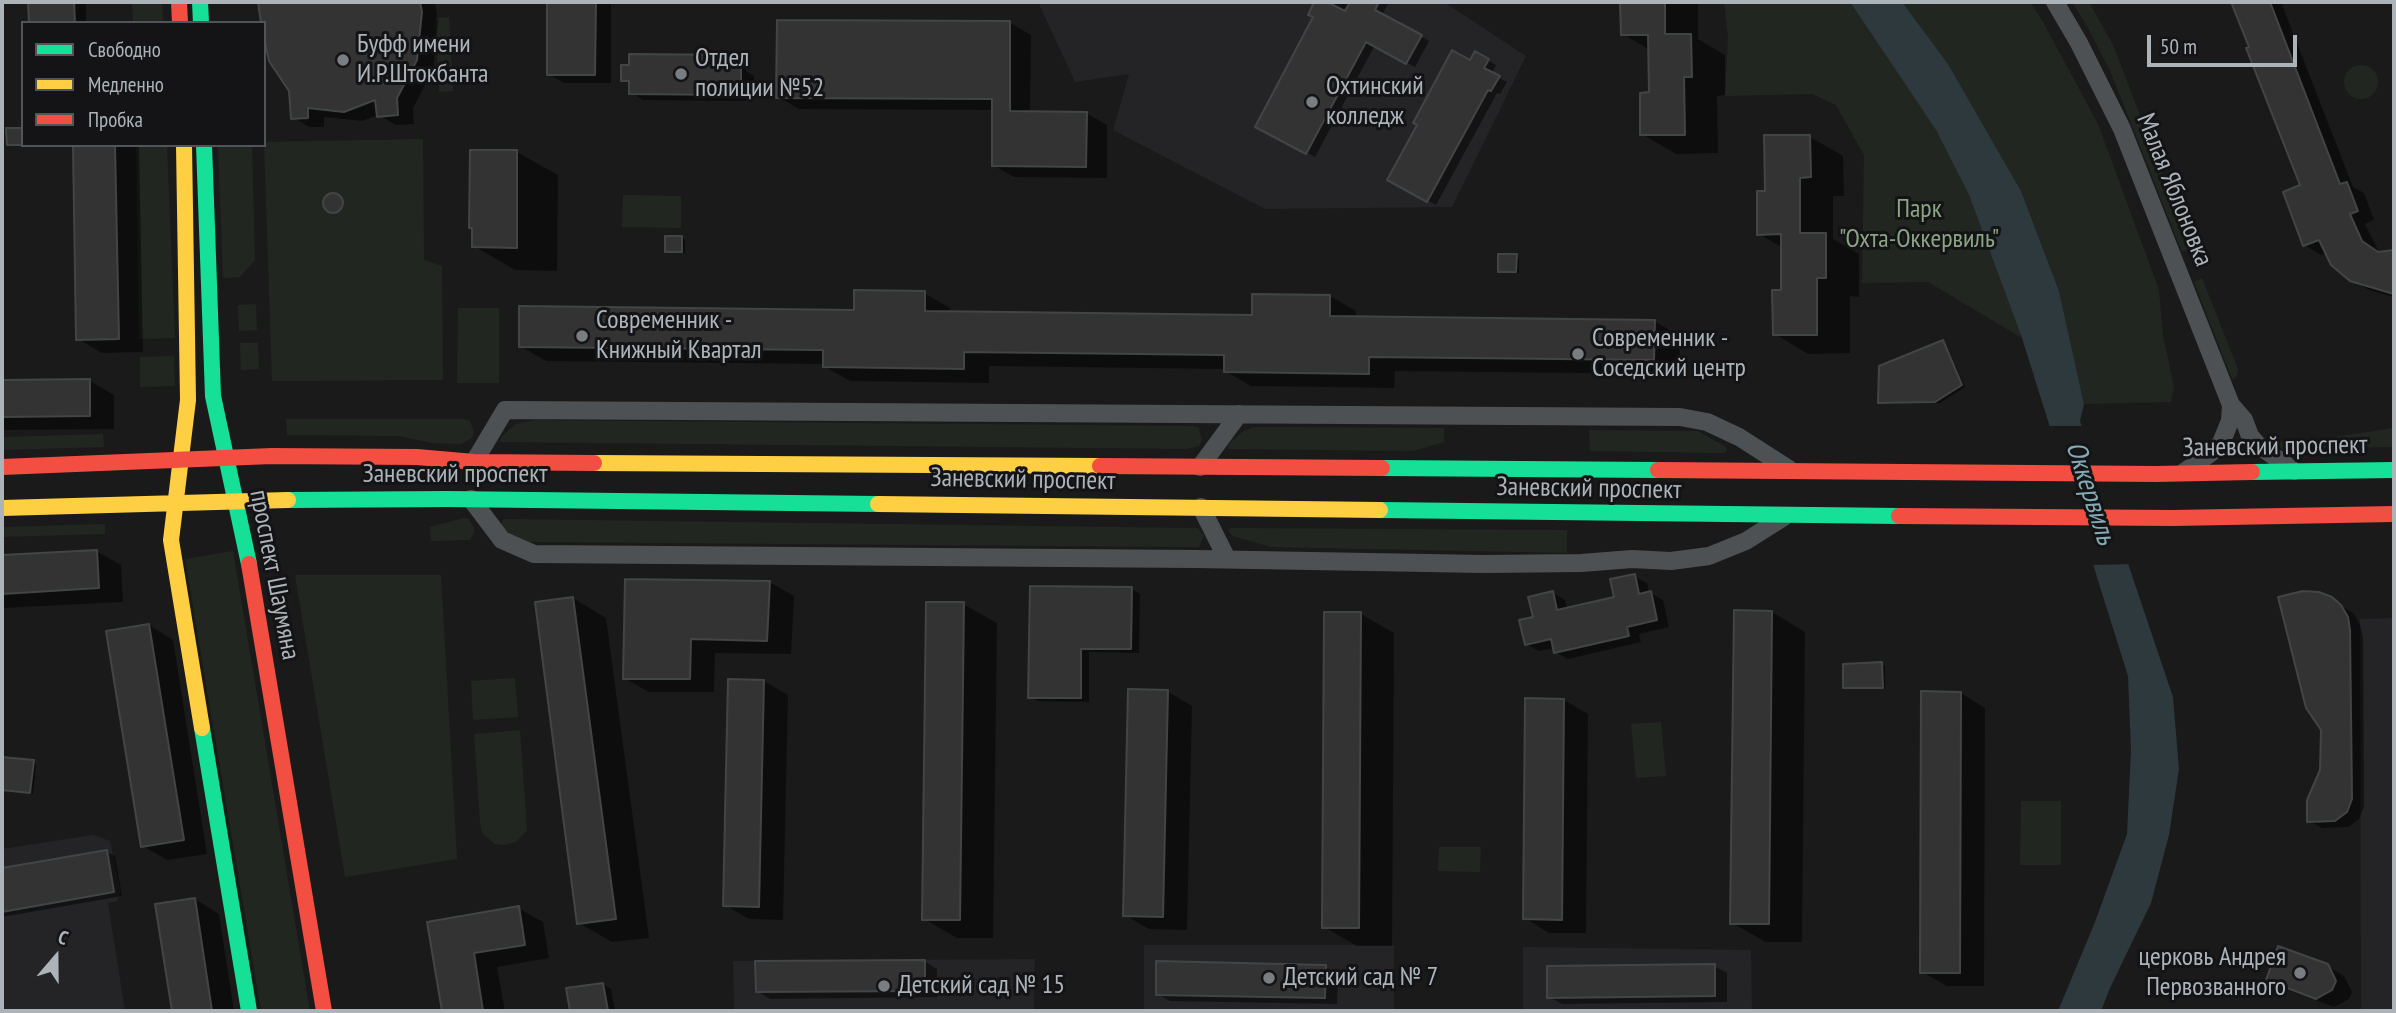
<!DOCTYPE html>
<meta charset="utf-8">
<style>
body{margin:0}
#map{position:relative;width:2396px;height:1013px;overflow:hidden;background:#1a1a1a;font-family:"PT Sans Narrow",sans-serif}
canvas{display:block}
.frame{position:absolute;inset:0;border:4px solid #acb4ba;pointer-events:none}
.legend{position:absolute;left:21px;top:21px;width:245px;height:126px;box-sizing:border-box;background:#141416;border:2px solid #515458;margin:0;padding:9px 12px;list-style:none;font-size:21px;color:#acb4ba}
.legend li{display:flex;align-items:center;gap:14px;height:35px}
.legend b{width:35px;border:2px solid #515458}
.north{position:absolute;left:21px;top:922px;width:70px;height:70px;-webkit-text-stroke:5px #141416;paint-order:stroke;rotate:20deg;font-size:19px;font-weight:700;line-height:28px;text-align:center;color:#acb4ba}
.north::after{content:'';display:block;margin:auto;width:24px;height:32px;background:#acb4ba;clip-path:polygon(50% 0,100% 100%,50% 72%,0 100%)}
.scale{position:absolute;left:2147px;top:35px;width:150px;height:32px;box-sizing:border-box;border:4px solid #acb4ba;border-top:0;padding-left:9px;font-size:21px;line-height:24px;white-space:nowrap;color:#acb4ba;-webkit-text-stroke:5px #141416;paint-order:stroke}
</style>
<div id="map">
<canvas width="2396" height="1013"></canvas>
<div class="frame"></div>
<ul class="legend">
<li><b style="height:9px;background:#16e098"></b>Свободно</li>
<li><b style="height:9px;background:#ffcf43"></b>Медленно</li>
<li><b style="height:9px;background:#f24e42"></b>Пробка</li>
</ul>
<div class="north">С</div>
<div class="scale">50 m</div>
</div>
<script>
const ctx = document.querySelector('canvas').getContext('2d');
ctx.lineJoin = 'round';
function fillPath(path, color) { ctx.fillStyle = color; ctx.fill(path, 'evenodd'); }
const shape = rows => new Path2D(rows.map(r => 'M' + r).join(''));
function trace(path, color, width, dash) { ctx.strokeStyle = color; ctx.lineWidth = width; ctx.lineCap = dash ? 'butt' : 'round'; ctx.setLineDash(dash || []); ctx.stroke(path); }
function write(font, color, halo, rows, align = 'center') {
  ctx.font = font + ' "PT Sans Narrow",sans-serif'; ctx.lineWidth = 6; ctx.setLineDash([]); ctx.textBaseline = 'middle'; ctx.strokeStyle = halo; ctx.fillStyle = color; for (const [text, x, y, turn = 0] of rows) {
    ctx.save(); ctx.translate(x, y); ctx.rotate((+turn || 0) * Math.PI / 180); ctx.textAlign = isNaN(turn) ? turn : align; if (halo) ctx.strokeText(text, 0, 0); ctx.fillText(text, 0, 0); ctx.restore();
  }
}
const built = shape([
 [1038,2,1444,2,1526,56,1452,207,1265,209,1113,130,1129,74,1075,82],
 [2394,618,2394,1011,2361,1011,2360,619],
 [93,835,110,841,121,892,117,901,108,903,125,1011,2,1011,2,849],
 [1144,945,1394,945,1394,1011,1144,1011],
 [1523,947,1751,950,1752,1011,1523,1011],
 [1035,959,1034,1011,734,1011,733,961]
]);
const green = shape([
 [132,2,162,2,163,23,133,23],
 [1724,2,1850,2,1936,130,1969,195,2022,338,1928,282,1862,283,1864,155,1836,105,1812,94,1725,96,1728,37],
 [1902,2,2030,2,2042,20,2098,124,2159,290,2163,336,2174,387,2171,402,2084,404,2059,291,2021,191,1948,64],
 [2072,2,2089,2,2113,45,2191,248,2182,252,2111,73,2087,26],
 [449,17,453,91,439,92,435,18],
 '2344 82a17 17 0 1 1 34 0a17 17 0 1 1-34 0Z',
 [423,139,424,260,442,266,443,380,272,381,264,142],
 [136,145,167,145,175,338,139,339],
 [218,145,252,145,255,260,240,277,223,278],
 [623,195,681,196,681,228,622,227],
 [2202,278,2238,369,2237,376,2232,379,2194,282],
 [256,304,257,330,239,331,238,305],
 [458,308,499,308,499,383,457,383],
 [240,343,258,343,259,369,241,370],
 [174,356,175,386,140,387,140,357],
 [286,419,464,419,470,421,474,432,472,438,461,444,432,443,399,436,287,435],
 [534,420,1193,426,1199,428,1202,440,1199,446,1187,449,500,442,502,436,516,424],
 [1253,427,1444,428,1444,442,1413,451,1228,449,1229,444,1242,432],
 [2394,428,2394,447,2282,449,2266,442,2315,440],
 [1589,430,1698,431,1726,447,1727,451,1724,453,1590,451],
 [103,434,104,447,2,450,2,437],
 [464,518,469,519,474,528,474,532,470,540,431,541,430,527],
 [507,519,1191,528,1198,528,1204,536,1199,547,1191,547,528,542,513,537,502,527,501,524,503,520],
 [105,524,105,534,2,537,2,527],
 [1231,528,1567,530,1567,553,1270,547,1233,536,1228,531],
 [233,551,310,1011,261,1011,185,559],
 [295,575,441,575,457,859,345,877],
 [515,678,518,717,473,720,471,681],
 [1661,722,1666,776,1636,778,1631,724],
 [520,730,527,830,516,842,505,845,495,844,482,833,480,823,474,734],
 [2021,801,2061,801,2061,865,2020,865],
 [1439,847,1481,847,1480,872,1438,871]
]);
const water = shape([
 [1850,2,1902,2,1948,64,2021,191,2059,291,2084,404,2080,421,2173,697,2179,769,2169,835,2151,903,2110,988,2101,1011,2058,1011,2095,922,2127,834,2131,750,2128,676,2022,338,1969,195,1936,130]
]);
const pier = shape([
 [2046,426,2086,426,2133,564,2090,565]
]);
const shadow = shape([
 [30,2,86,2,86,23,30,23],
 [260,2,435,2,438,23,433,70,413,108,414,124,396,125,378,115,362,121,324,117,324,127,309,127,293,117,291,91,262,16],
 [549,2,611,2,611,83,564,83,548,74],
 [1316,2,1389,2,1382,15,1429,41,1415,67,1375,45,1315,157,1257,126,1315,17,1310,14],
 [1622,2,1698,2,1698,39,1725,55,1725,95,1717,96,1718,153,1676,154,1642,134,1651,94,1650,50,1623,34],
 [2233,2,2281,2,2353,187,2364,193,2374,220,2365,224,2379,252,2394,253,2394,297,2369,290,2352,280,2327,252,2321,255,2304,245,2303,186],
 [1010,23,1031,35,1030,113,1086,113,1107,125,1107,178,1014,177,993,165,994,110,799,109,778,97],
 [1475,53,1496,65,1491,74,1507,82,1500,94,1497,93,1436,205,1389,179,1419,124,1471,62],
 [734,57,746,64,746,71,754,76,754,89,746,88,746,101,643,100,631,93,631,84,623,80],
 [23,130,23,145,39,146,12,146,8,144],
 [1810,137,1843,156,1844,196,1833,196,1833,239,1859,254,1859,297,1850,296,1850,353,1808,354,1775,334,1783,291,1783,248,1759,234,1767,192],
 [74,145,139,145,143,352,102,353,78,339],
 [472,151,517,152,558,175,557,271,515,270,474,246],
 '326 204a9 9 0 1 1 18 0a9 9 0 1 1-18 0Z',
 [682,238,685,240,685,253,667,251],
 [1516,256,1519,258,1519,273,1500,271],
 [924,293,950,308,950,313,1253,316,1330,296,1356,311,1356,318,1654,321,1680,336,1679,374,1395,371,1394,388,1251,386,1225,371,1225,369,989,366,989,383,850,381,824,366,824,364,546,361,520,346,856,312],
 [1943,342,1946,344,1965,387,1940,403,1884,404,1880,402],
 [90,381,114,395,114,429,2,430,2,382],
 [96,551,121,565,123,602,2,608,2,557],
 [1634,576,1647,583,1649,592,1663,600,1669,627,1639,634,1641,642,1568,659,1555,652,1554,648,1539,651,1526,644,1535,619,1553,593,1565,600,1568,610,1617,598],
 [769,582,794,596,791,654,715,653,714,692,649,692,624,678],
 [1132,589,1140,594,1139,653,1089,652,1089,702,1038,701,1030,697],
 [573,598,606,618,649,938,612,942,579,923],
 [2331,599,2354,614,2360,625,2363,638,2364,807,2359,819,2348,827,2322,828,2309,821,2322,771,2322,730],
 [963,604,997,623,993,938,957,938,924,919],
 [1772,612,1805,632,1802,942,1766,942,1732,923],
 [1361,614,1394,633,1392,946,1357,946,1324,927],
 [149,625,173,640,207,854,167,860,143,846],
 [1881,664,1885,666,1885,689,1848,689,1845,687],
 [764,681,788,695,783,920,749,919,725,905],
 [1168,692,1192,706,1187,930,1149,929,1125,915],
 [1961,693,1985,708,1984,986,1947,986,1922,972],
 [1564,700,1588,714,1586,933,1549,933,1525,918],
 [2,759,36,764,33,794,2,790],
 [107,852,115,856,122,896,2,917,2,870],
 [195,899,219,914,234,1011,174,1011,157,905],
 [518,908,543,922,549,958,497,967,505,1011,444,1011,429,923],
 [924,961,937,969,937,997,770,999,757,991],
 [1714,966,1727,973,1727,1002,1562,1004,1549,997],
 [2327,966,2344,976,2352,992,2349,999,2334,1007,2285,989,2268,980],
 [1325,967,1338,974,1337,1004,1170,1001,1157,994],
 [603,984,611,989,615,1011,572,1011,568,990]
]);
const building = shape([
 [28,2,74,2,75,23,29,23,28,2],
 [258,2,420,2,422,12,417,60,397,98,398,115,377,117,375,100,344,112,308,108,308,118,291,119,289,91,269,61,264,37,264,23,261,23,258,2],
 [547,2,596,2,595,75,547,75,547,2],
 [1314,2,1327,2,1345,11,1350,2,1379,2,1375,10,1422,35,1406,64,1366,42,1306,154,1255,127,1313,17,1308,15,1314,2],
 [1620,2,1665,2,1665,34,1691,34,1692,77,1684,77,1685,135,1640,135,1640,93,1649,92,1648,35,1621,35,1620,2],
 [2231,2,2270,2,2340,184,2347,182,2358,211,2350,214,2362,241,2378,252,2394,250,2394,294,2350,281,2331,265,2319,240,2303,246,2283,192,2300,185,2246,48,2249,47,2231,2],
 [777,20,1010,21,1010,111,1087,112,1086,167,992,166,992,99,776,98,777,20],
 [1452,50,1470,60,1475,51,1489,59,1484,68,1500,76,1491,91,1488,90,1427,202,1387,180,1417,125,1413,123,1452,50],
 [629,54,734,55,734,67,741,67,741,82,734,82,734,95,629,94,629,81,621,81,621,65,629,65,629,54],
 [6,128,23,128,23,145,7,145,6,128],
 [1764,135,1810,135,1811,177,1800,178,1800,233,1826,233,1826,278,1817,278,1817,335,1773,335,1772,290,1781,290,1781,234,1757,235,1757,191,1765,191,1764,135],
 [73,145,115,145,119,339,76,340,73,145],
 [470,150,517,150,517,248,472,247,472,228,469,228,470,150],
 '323 203a10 10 0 1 1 20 0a10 10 0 1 1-20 0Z',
 [665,236,682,236,682,252,665,252,665,236],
 [1498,254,1517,254,1516,272,1498,272,1498,254],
 [854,290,925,291,925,311,1252,315,1252,294,1330,295,1330,316,1655,320,1654,360,1369,357,1369,374,1224,372,1224,355,964,352,964,369,823,367,823,350,519,347,519,306,854,310,854,290],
 [1943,340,1962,385,1935,402,1878,403,1879,366,1943,340],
 [90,379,90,416,2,417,2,380,90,379],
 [97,550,99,588,2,594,2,555,97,550],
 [1635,574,1639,594,1651,591,1657,620,1627,627,1629,636,1554,653,1551,639,1525,645,1519,620,1533,617,1528,597,1553,591,1557,610,1614,597,1610,579,1635,574],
 [625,579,770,581,767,641,691,639,690,679,623,679,625,579],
 [1030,586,1132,587,1131,649,1081,649,1081,698,1028,698,1030,586],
 [2303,591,2319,592,2332,597,2341,605,2348,617,2350,630,2352,799,2347,812,2335,821,2307,822,2307,800,2320,770,2321,730,2306,708,2278,597,2303,591],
 [573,597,616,919,577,924,535,602,573,597],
 [926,602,964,602,960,920,922,920,926,602],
 [1734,610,1772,611,1769,924,1730,924,1734,610],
 [1324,612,1361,612,1359,928,1322,928,1324,612],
 [149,624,184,840,141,847,106,631,149,624],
 [1882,662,1883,688,1843,688,1843,664,1882,662],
 [728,679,764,680,759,907,723,906,728,679],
 [1128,689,1168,690,1163,917,1123,916,1128,689],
 [1921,691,1961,692,1960,973,1920,973,1921,691],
 [1525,698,1564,699,1562,920,1523,919,1525,698],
 [2,757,34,760,30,793,2,790,2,757],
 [107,850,114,892,2,912,2,868,107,850],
 [195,898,212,1011,172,1011,155,904,195,898],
 [519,906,525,945,474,953,483,1011,442,1011,427,922,519,906],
 [2278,946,2328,964,2336,981,2332,990,2316,999,2266,980,2278,946],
 [925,960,925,991,756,992,755,961,925,960],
 [1156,961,1326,965,1325,998,1156,995,1156,961],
 [1715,964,1715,996,1547,998,1547,966,1715,964],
 [603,983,608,1011,570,1011,566,988,603,983]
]);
const street = shape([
 [2055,2,2079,43,2122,129,2231,405,2244,420,2250,436,2257,444,2294,471],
 [474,462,505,410,685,411,1680,417,1707,422,1739,437,1789,469],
 [1200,467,1239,414],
 [2184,472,2211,453,2221,443,2230,421,2231,405],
 [471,499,502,540,534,554,1196,559,1484,564,1581,563,1632,559,1671,561,1709,556,1746,541,1784,517],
 [1201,507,1227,559]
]);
const fast = shape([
 [200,2,201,23],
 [204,145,213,396,249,564],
 [1382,468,1658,470],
 [2252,472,2394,470],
 [288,500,447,499,878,504],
 [1380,510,1899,516],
 [202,728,249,1011]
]);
const slow = shape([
 [184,145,188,400,171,540,202,728],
 [594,463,1100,466],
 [878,504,1380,510],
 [2,508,288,500]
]);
const jam = shape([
 [179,2,180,23],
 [1100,466,1382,468],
 [2,467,272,456,417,457,474,462,594,463],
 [1658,470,2156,474,2252,472],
 [1899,516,2173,518,2394,514],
 [249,564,324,1011]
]);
const markers = [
 [343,60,7,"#797e82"],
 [681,74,7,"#797e82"],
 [1312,102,7,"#797e82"],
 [582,336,7,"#797e82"],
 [1578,354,7,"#797e82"],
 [2300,973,7,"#797e82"],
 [1269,978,7,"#797e82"],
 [884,986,7,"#797e82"]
];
const poiNames = [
 ["Буфф имени",357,45],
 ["И.Р.Штокбанта",357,75],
 ["Отдел",695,59],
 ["полиции №52",695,89],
 ["Охтинский",1326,87],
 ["колледж",1326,117],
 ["Современник -",596,321],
 ["Книжный Квартал",596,351],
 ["Современник -",1592,339],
 ["Соседский центр",1592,369],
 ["церковь Андрея",2286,958,"right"],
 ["Первозванного",2286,988,"right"],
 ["Детский сад № 7",1283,978],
 ["Детский сад № 15",898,986]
];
const streetNames = [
 ["Малая Яблоновка",2174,190,68],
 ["Заневский проспект",2275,447,-1],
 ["Заневский проспект",455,475],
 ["Заневский проспект",1023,480,1],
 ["Заневский проспект",1589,489,1],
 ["проспект Шаумяна",274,575,79]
];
const parkNames = [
 ["Парк",1919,210],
 ["\"Охта-Оккервиль\"",1919,240]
];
const waterNames = [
 ["Оккервиль",2090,493,72]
];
fillPath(built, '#242426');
fillPath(green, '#212720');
fillPath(water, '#2d393c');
fillPath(pier, '#1a1a1a');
fillPath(shadow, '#0007');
fillPath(building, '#333334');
trace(building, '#424546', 2);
trace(street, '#4e5153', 18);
trace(fast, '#16e098', 16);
trace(slow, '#ffcf43', 16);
trace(jam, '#f24e42', 16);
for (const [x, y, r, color] of markers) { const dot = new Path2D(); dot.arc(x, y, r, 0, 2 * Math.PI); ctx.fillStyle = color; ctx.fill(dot); trace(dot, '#141416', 2.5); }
write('26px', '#acb4ba', '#141416', poiNames, 'left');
write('26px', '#acb4ba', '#141416', streetNames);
write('26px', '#8ba483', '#141416', parkNames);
write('italic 28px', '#84abb4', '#141416', waterNames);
</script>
